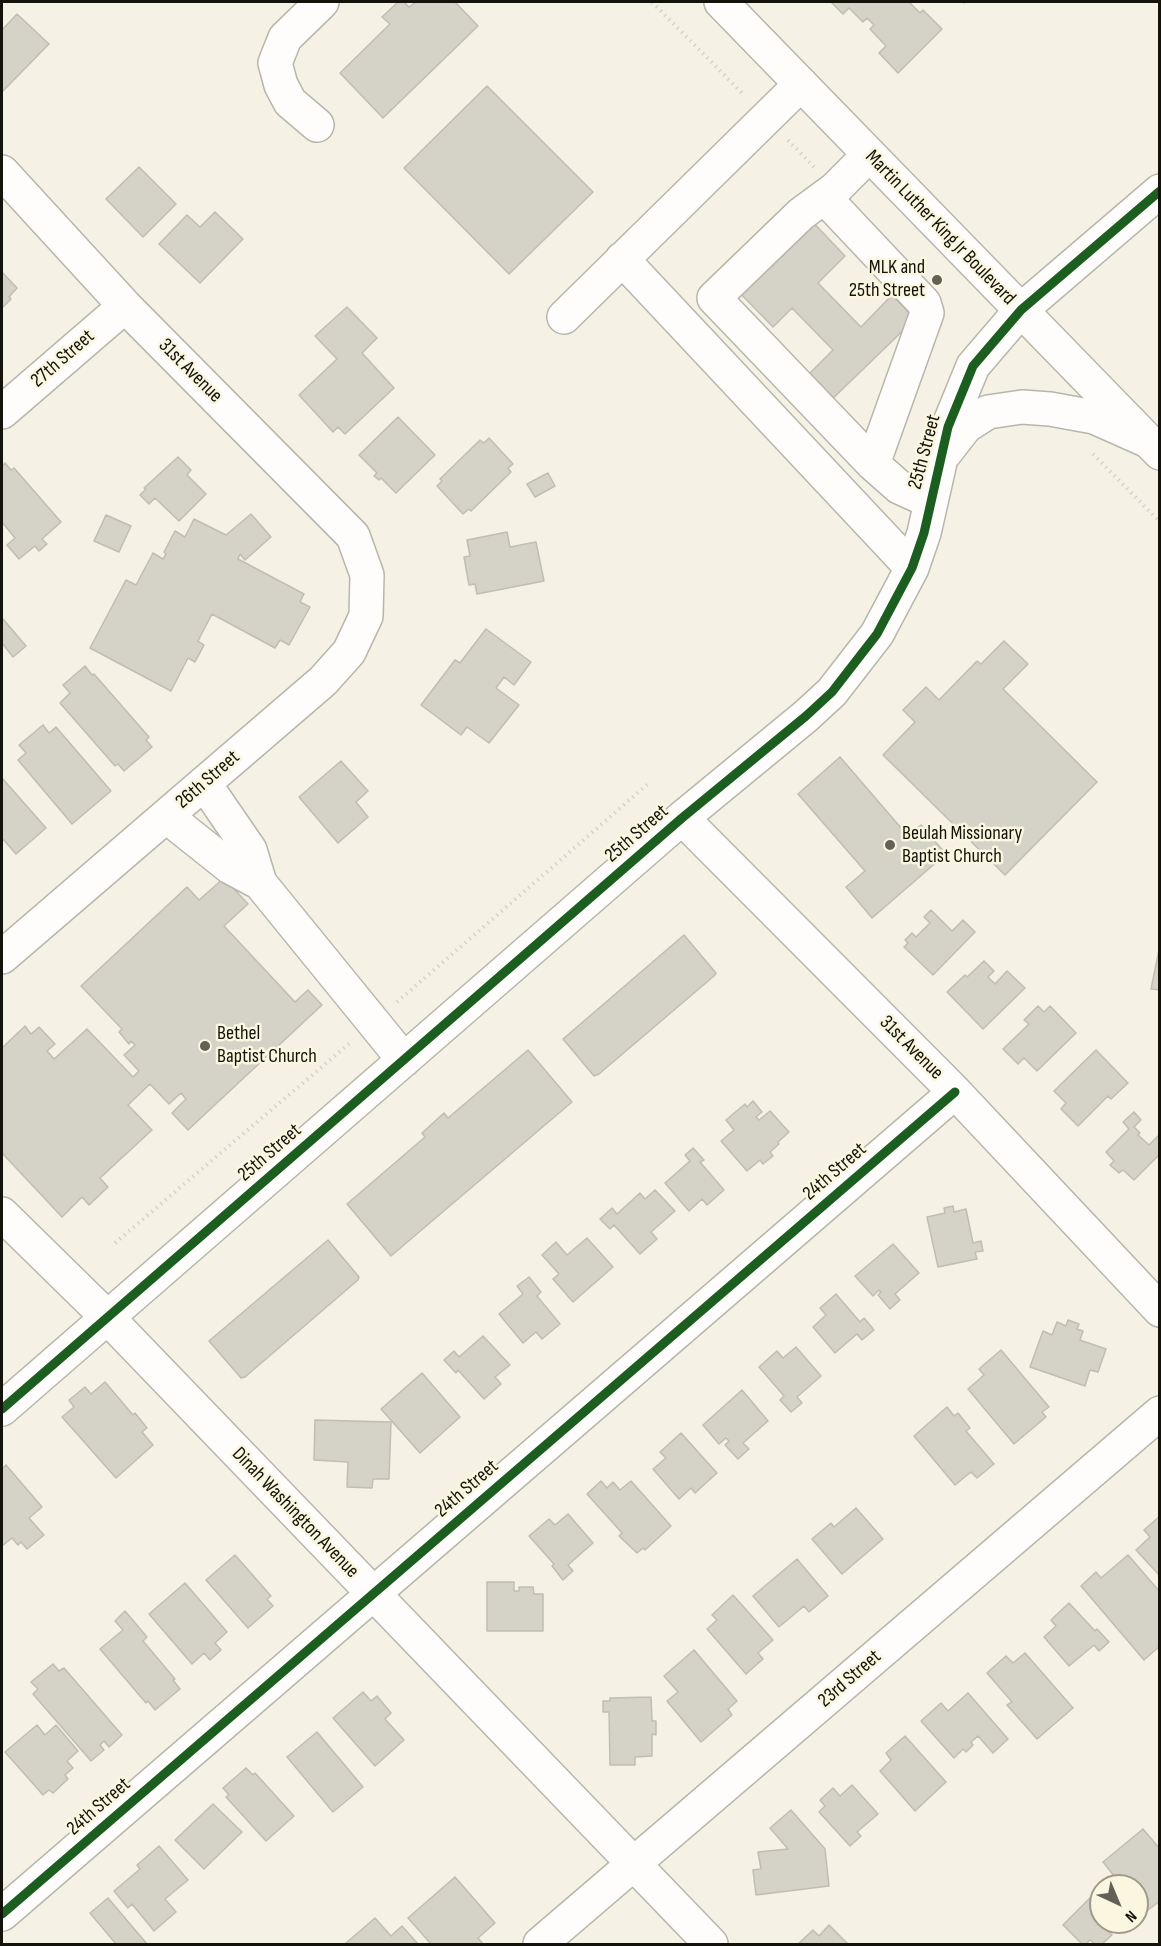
<!DOCTYPE html>
<style>
body{margin:0}
#map{position:relative;width:1161px;height:1946px;overflow:hidden;background:#f5f2e5;font-family:"Sofia Sans Condensed",sans-serif}
canvas{display:block}
.frame{position:absolute;inset:0;border:3px solid #14130b;pointer-events:none}
.north{position:absolute;left:1089px;top:1874px;width:60px;height:60px;box-sizing:border-box;background:#fbf6df;border:2px solid #9f9b8a;border-radius:50%;rotate:136deg;font-size:16px;font-weight:700;line-height:24px;text-align:center;color:#14130b}
.north::after{content:'';display:block;margin:auto;width:21px;height:27px;background:#636157;clip-path:polygon(50% 0,100% 100%,50% 72%,0 100%)}
</style>
<div id="map">
<canvas width="1161" height="1946"></canvas>
<div class="frame"></div>
<div class="north">N</div>
</div>
<script>
const ctx = document.querySelector('canvas').getContext('2d');
ctx.lineJoin = 'round';
function fillPath(path, color) { ctx.fillStyle = color; ctx.fill(path, 'evenodd'); }
const shape = rows => new Path2D(rows.map(r => 'M' + r).join(''));
function trace(path, color, width, dash) { ctx.strokeStyle = color; ctx.lineWidth = width; ctx.lineCap = dash ? 'butt' : 'round'; ctx.setLineDash(dash || []); ctx.stroke(path); }
function write(font, color, halo, rows, align = 'center') {
  ctx.font = font + ' "Sofia Sans Condensed",sans-serif'; ctx.lineWidth = 5; ctx.setLineDash([]); ctx.textBaseline = 'middle'; ctx.strokeStyle = halo; ctx.fillStyle = color; for (const [text, x, y, turn = 0] of rows) {
    ctx.save(); ctx.translate(x, y); ctx.rotate((+turn || 0) * Math.PI / 180); ctx.textAlign = isNaN(turn) ? turn : align; if (halo) ctx.strokeText(text, 0, 0); ctx.fillText(text, 0, 0); ctx.restore();
  }
}
const building = shape([
 [398,2,404,2,409,7,416,2,455,2,478,26,383,118,340,73,390,24,382,17,398,2],
 [831,2,909,2,920,13,923,10,942,29,898,73,879,53,886,46,870,29,874,25,867,18,863,22,849,8,843,14,831,2],
 [17,14,49,44,2,92,2,30,17,14],
 [487,86,593,192,509,274,404,168,487,86],
 [139,167,176,204,143,237,106,199,139,167],
 [215,212,243,239,200,283,159,244,187,215,200,227,215,212],
 [808,217,845,256,818,283,861,327,892,295,915,319,825,406,802,381,833,350,792,308,773,327,735,288,808,217],
 [2,272,17,288,9,297,11,299,2,308,2,272],
 [347,307,377,338,362,353,394,388,345,434,338,427,333,432,299,395,337,359,315,336,347,307],
 [398,417,435,455,396,493,381,478,379,480,374,476,377,473,359,455,398,417],
 [489,438,513,464,508,468,511,472,471,511,469,509,463,514,437,486,442,481,440,479,480,440,484,443,489,438],
 [178,457,191,470,187,475,206,494,179,521,155,498,149,504,140,495,146,489,144,488,178,457],
 [5,463,11,470,14,468,61,522,42,539,47,544,39,551,35,546,19,559,7,545,15,538,2,522,2,467,5,463],
 [548,473,555,486,535,497,527,484,548,473],
 [251,514,271,537,245,560,240,554,238,559,304,594,300,602,310,607,289,645,280,640,275,648,212,614,198,641,204,645,195,662,188,658,171,691,90,648,126,580,136,585,153,553,163,559,166,554,164,552,175,531,185,537,194,519,226,535,251,514],
 [106,515,131,526,119,552,94,541,106,515],
 [507,532,510,547,536,542,544,581,477,594,475,584,469,585,464,557,470,556,467,540,507,532],
 [3,619,26,646,13,657,2,643,2,621,3,619],
 [486,629,531,662,514,685,504,677,496,688,519,705,489,743,467,727,461,735,421,705,455,660,460,663,486,629],
 [1004,641,1028,664,1003,689,1097,782,1005,875,883,755,915,722,903,710,926,687,939,700,977,661,981,664,1004,641],
 [85,666,92,675,94,674,149,737,146,740,152,747,124,771,118,764,115,766,60,703,70,693,63,685,85,666],
 [43,725,49,733,56,727,111,791,72,824,18,760,26,753,19,745,43,725],
 [840,757,908,836,921,825,946,854,872,918,846,887,865,871,798,794,840,757],
 [341,761,368,791,356,802,368,817,338,843,299,797,341,761],
 [2,778,46,828,16,854,2,838,2,778],
 [224,878,248,904,224,926,295,1002,308,990,322,1005,188,1130,172,1113,186,1099,181,1093,169,1104,150,1084,128,1105,152,1130,100,1178,108,1187,89,1205,82,1197,62,1217,2,1153,2,1048,25,1026,31,1034,39,1027,55,1044,47,1051,54,1059,87,1029,133,1077,139,1071,124,1055,135,1045,131,1041,129,1044,119,1032,122,1029,81,986,187,887,199,900,224,878],
 [931,910,952,931,963,920,975,932,933,975,904,947,908,943,905,940,912,933,916,937,930,923,924,917,931,910],
 [684,935,716,973,714,976,599,1074,594,1076,563,1039,684,935],
 [1160,945,1160,990,1151,989,1160,945],
 [984,961,994,971,988,977,995,984,1007,971,1025,988,983,1029,947,992,965,975,967,977,984,961],
 [1038,1006,1044,1012,1050,1006,1076,1033,1037,1071,1024,1058,1018,1064,1003,1049,1029,1024,1024,1020,1038,1006],
 [528,1050,572,1102,391,1256,347,1204,425,1137,422,1133,444,1113,448,1118,528,1050],
 [1096,1050,1128,1083,1111,1099,1108,1096,1078,1126,1061,1109,1066,1103,1054,1091,1096,1050],
 [753,1101,762,1112,756,1117,759,1120,770,1111,789,1132,778,1142,779,1144,770,1152,773,1156,763,1164,760,1160,747,1171,721,1141,734,1130,726,1120,745,1104,747,1107,753,1101],
 [1134,1112,1141,1120,1134,1127,1140,1133,1138,1135,1149,1145,1160,1134,1160,1154,1134,1180,1123,1170,1119,1173,1110,1165,1114,1161,1106,1152,1129,1129,1123,1122,1134,1112],
 [693,1148,704,1160,700,1162,724,1190,707,1205,702,1199,689,1211,665,1183,690,1161,685,1155,693,1148],
 [655,1190,675,1211,651,1232,657,1239,640,1254,614,1225,610,1229,600,1219,612,1208,617,1214,640,1193,645,1199,655,1190],
 [953,1206,954,1212,966,1209,973,1243,981,1241,983,1251,975,1252,977,1259,938,1267,927,1217,945,1213,944,1208,953,1206],
 [587,1238,613,1267,573,1302,553,1279,559,1274,542,1255,556,1242,567,1255,587,1238],
 [328,1240,359,1277,358,1280,245,1377,241,1378,209,1341,328,1240],
 [893,1244,919,1273,895,1294,900,1300,890,1309,878,1295,881,1292,879,1290,873,1296,855,1276,893,1244],
 [529,1277,541,1292,537,1296,560,1324,542,1339,536,1332,523,1343,499,1314,523,1294,517,1286,529,1277],
 [836,1294,860,1322,864,1318,874,1330,862,1340,857,1334,835,1353,813,1327,826,1315,820,1308,836,1294],
 [1068,1320,1079,1324,1077,1329,1083,1331,1080,1340,1106,1349,1098,1372,1090,1370,1085,1386,1030,1367,1043,1331,1052,1335,1057,1322,1066,1326,1068,1320],
 [483,1336,510,1365,495,1377,501,1384,484,1399,458,1370,456,1373,444,1360,454,1351,459,1357,483,1336],
 [796,1347,821,1376,797,1397,802,1403,791,1412,780,1400,784,1396,759,1367,777,1351,783,1358,796,1347],
 [1001,1350,1049,1407,1042,1412,1046,1417,1014,1444,968,1389,984,1375,979,1369,1001,1350],
 [422,1373,460,1417,420,1453,381,1409,422,1373],
 [105,1382,133,1415,135,1413,147,1428,142,1432,153,1445,116,1478,62,1417,74,1407,69,1400,85,1387,91,1394,105,1382],
 [742,1390,768,1421,743,1443,749,1449,738,1459,725,1445,729,1441,726,1438,719,1444,703,1425,742,1390],
 [947,1407,954,1416,958,1413,970,1428,966,1431,994,1464,977,1478,971,1472,955,1485,914,1436,947,1407],
 [315,1420,391,1422,389,1479,373,1479,372,1488,347,1487,348,1462,314,1460,315,1420],
 [681,1433,717,1473,695,1493,691,1488,679,1499,653,1469,666,1458,660,1452,681,1433],
 [6,1465,42,1507,29,1518,44,1535,27,1549,21,1542,18,1545,12,1538,2,1546,2,1469,6,1465],
 [601,1481,607,1488,613,1482,620,1490,631,1481,671,1526,645,1550,643,1548,637,1553,619,1536,622,1533,587,1494,601,1481],
 [856,1508,883,1539,842,1574,812,1539,831,1523,834,1527,856,1508],
 [568,1514,593,1543,568,1565,573,1571,563,1580,552,1566,554,1564,529,1536,549,1519,555,1525,568,1514],
 [1160,1516,1160,1576,1136,1550,1150,1537,1144,1530,1160,1516],
 [235,1555,271,1596,267,1599,273,1606,248,1628,206,1580,235,1555],
 [1128,1555,1160,1592,1160,1646,1144,1660,1081,1586,1096,1572,1101,1578,1128,1555],
 [797,1559,828,1596,809,1612,804,1606,779,1627,753,1596,797,1559],
 [487,1582,514,1582,514,1591,519,1591,519,1587,533,1587,534,1594,543,1594,543,1631,487,1631,487,1582],
 [185,1583,227,1632,215,1643,221,1650,210,1660,204,1653,192,1664,149,1614,185,1583],
 [733,1595,773,1640,758,1653,763,1659,746,1674,707,1629,717,1620,712,1615,733,1595],
 [1069,1603,1095,1631,1097,1629,1109,1642,1099,1651,1094,1645,1069,1666,1044,1637,1056,1626,1051,1620,1069,1603],
 [125,1611,147,1637,143,1641,175,1679,173,1680,180,1689,155,1710,148,1701,146,1703,100,1649,123,1630,115,1621,125,1611],
 [694,1650,737,1701,728,1709,732,1715,701,1742,667,1701,678,1692,664,1676,694,1650],
 [1025,1653,1073,1708,1037,1739,1007,1705,1012,1702,987,1673,1006,1656,1013,1663,1025,1653],
 [53,1664,59,1671,64,1668,122,1735,109,1747,104,1741,100,1745,104,1750,91,1761,33,1694,38,1689,31,1682,53,1664],
 [363,1692,371,1701,377,1696,391,1713,385,1719,404,1740,375,1766,333,1718,363,1692],
 [968,1693,1008,1739,993,1753,978,1736,971,1742,973,1745,966,1752,963,1749,954,1758,921,1721,941,1703,948,1711,968,1693],
 [651,1697,652,1721,656,1721,656,1735,652,1734,652,1756,635,1757,635,1765,610,1765,609,1712,603,1712,603,1701,610,1701,610,1698,651,1697],
 [37,1725,45,1735,56,1725,78,1751,67,1761,73,1768,65,1775,68,1779,53,1793,49,1790,43,1795,5,1752,37,1725],
 [317,1732,363,1787,333,1812,287,1757,317,1732],
 [905,1736,946,1782,915,1811,880,1771,891,1760,886,1753,905,1736],
 [246,1768,253,1775,255,1773,294,1816,266,1841,226,1797,229,1795,223,1788,246,1768],
 [852,1785,878,1814,857,1832,861,1836,850,1846,819,1812,825,1806,820,1800,833,1788,840,1796,852,1785],
 [213,1804,242,1832,204,1869,175,1840,213,1804],
 [791,1810,825,1849,829,1886,756,1895,753,1870,761,1869,758,1852,788,1849,770,1828,791,1810],
 [1143,1829,1160,1849,1160,1901,1144,1913,1137,1904,1137,1886,1122,1886,1103,1862,1143,1829],
 [159,1846,188,1880,165,1899,176,1912,154,1931,132,1904,128,1908,114,1891,140,1869,137,1865,159,1846],
 [455,1877,495,1923,478,1938,483,1944,431,1944,408,1918,455,1877],
 [1094,1894,1101,1901,1101,1922,1109,1922,1104,1927,1112,1935,1102,1944,1095,1944,1090,1940,1086,1944,1082,1944,1063,1925,1094,1894],
 [108,1898,147,1944,116,1944,90,1913,108,1898],
 [375,1918,391,1936,402,1926,418,1944,347,1944,346,1943,375,1918],
 [829,1925,848,1944,798,1944,813,1930,819,1936,829,1925]
]);
const path = shape([
 [652,2,745,96],
 [963,2,967,2],
 [788,140,814,167],
 [1093,454,1160,522],
 [397,1002,648,784],
 [115,1243,351,1042]
]);
const minor = shape([
 [317,125,290,102,281,85,275,63,285,38,322,2],
 [869,155,835,189,801,214,714,298,873,464,899,487,930,501],
 [2,172,125,306,353,536,367,575,366,616,349,652,323,681,2,957],
 [824,197,924,303,927,313,873,464],
 [622,259,912,568],
 [564,317,801,84],
 [2,412,125,306],
 [945,453,966,426,988,412,1022,407,1050,409,1094,417,1148,441],
 [166,816,230,867,260,883,250,850,204,783],
 [682,818,955,1092,1160,1310],
 [260,883,404,1060],
 [2,1214,108,1318,711,1944],
 [2,1409,682,818,806,716,832,692,877,634,912,568,924,533,948,427,973,366,1021,310,1160,191],
 [2,1914,955,1092],
 [540,1944,1160,1413]
]);
const major = shape([
 [721,2,1160,453]
]);
const cycleway = shape([
 [2,1409,682,818,806,716,832,692,877,634,912,568,924,533,948,427,973,366,1021,310,1160,191],
 [2,1914,955,1092]
]);
const markers = [
 [937,280,6,"#636157"],
 [890,845,6,"#636157"],
 [205,1046,6,"#636157"]
];
const streetNames = [
 ["Martin Luther King Jr Boulevard",940,228,46],
 ["27th Street",63,359,-41],
 ["31st Avenue",190,371,45],
 ["25th Street",925,452,-75],
 ["26th Street",208,780,-41],
 ["25th Street",637,834,-41],
 ["31st Avenue",911,1048,45],
 ["25th Street",270,1153,-41],
 ["24th Street",835,1172,-41],
 ["24th Street",467,1489,-41],
 ["Dinah Washington Avenue",295,1513,46],
 ["23rd Street",850,1679,-41],
 ["24th Street",99,1807,-41]
];
const poiNames = [
 ["MLK and",925,268,"right"],
 ["25th Street",925,291,"right"],
 ["Beulah Missionary",902,834],
 ["Baptist Church",902,857],
 ["Bethel",217,1034],
 ["Baptist Church",217,1057]
];
fillPath(building, '#d5d2c8');
trace(building, '#c0bdb3', 1.5);
trace(minor, '#b8b6ac', 36);
trace(major, '#b8b6ac', 36);
trace(path, '#d5d3d0', 4, [1.5, 4.5]);
trace(minor, '#fefdfb', 33);
trace(major, '#fefdfb', 33);
trace(cycleway, '#1b5e20', 9);
for (const [x, y, r, color] of markers) { const dot = new Path2D(); dot.arc(x, y, r, 0, 2 * Math.PI); ctx.fillStyle = color; ctx.fill(dot); trace(dot, '#fbf6df', 2); }
write('20px', '#14130b', '#fbf6df', streetNames);
write('20px', '#14130b', '#fbf6df', poiNames, 'left');
</script>
